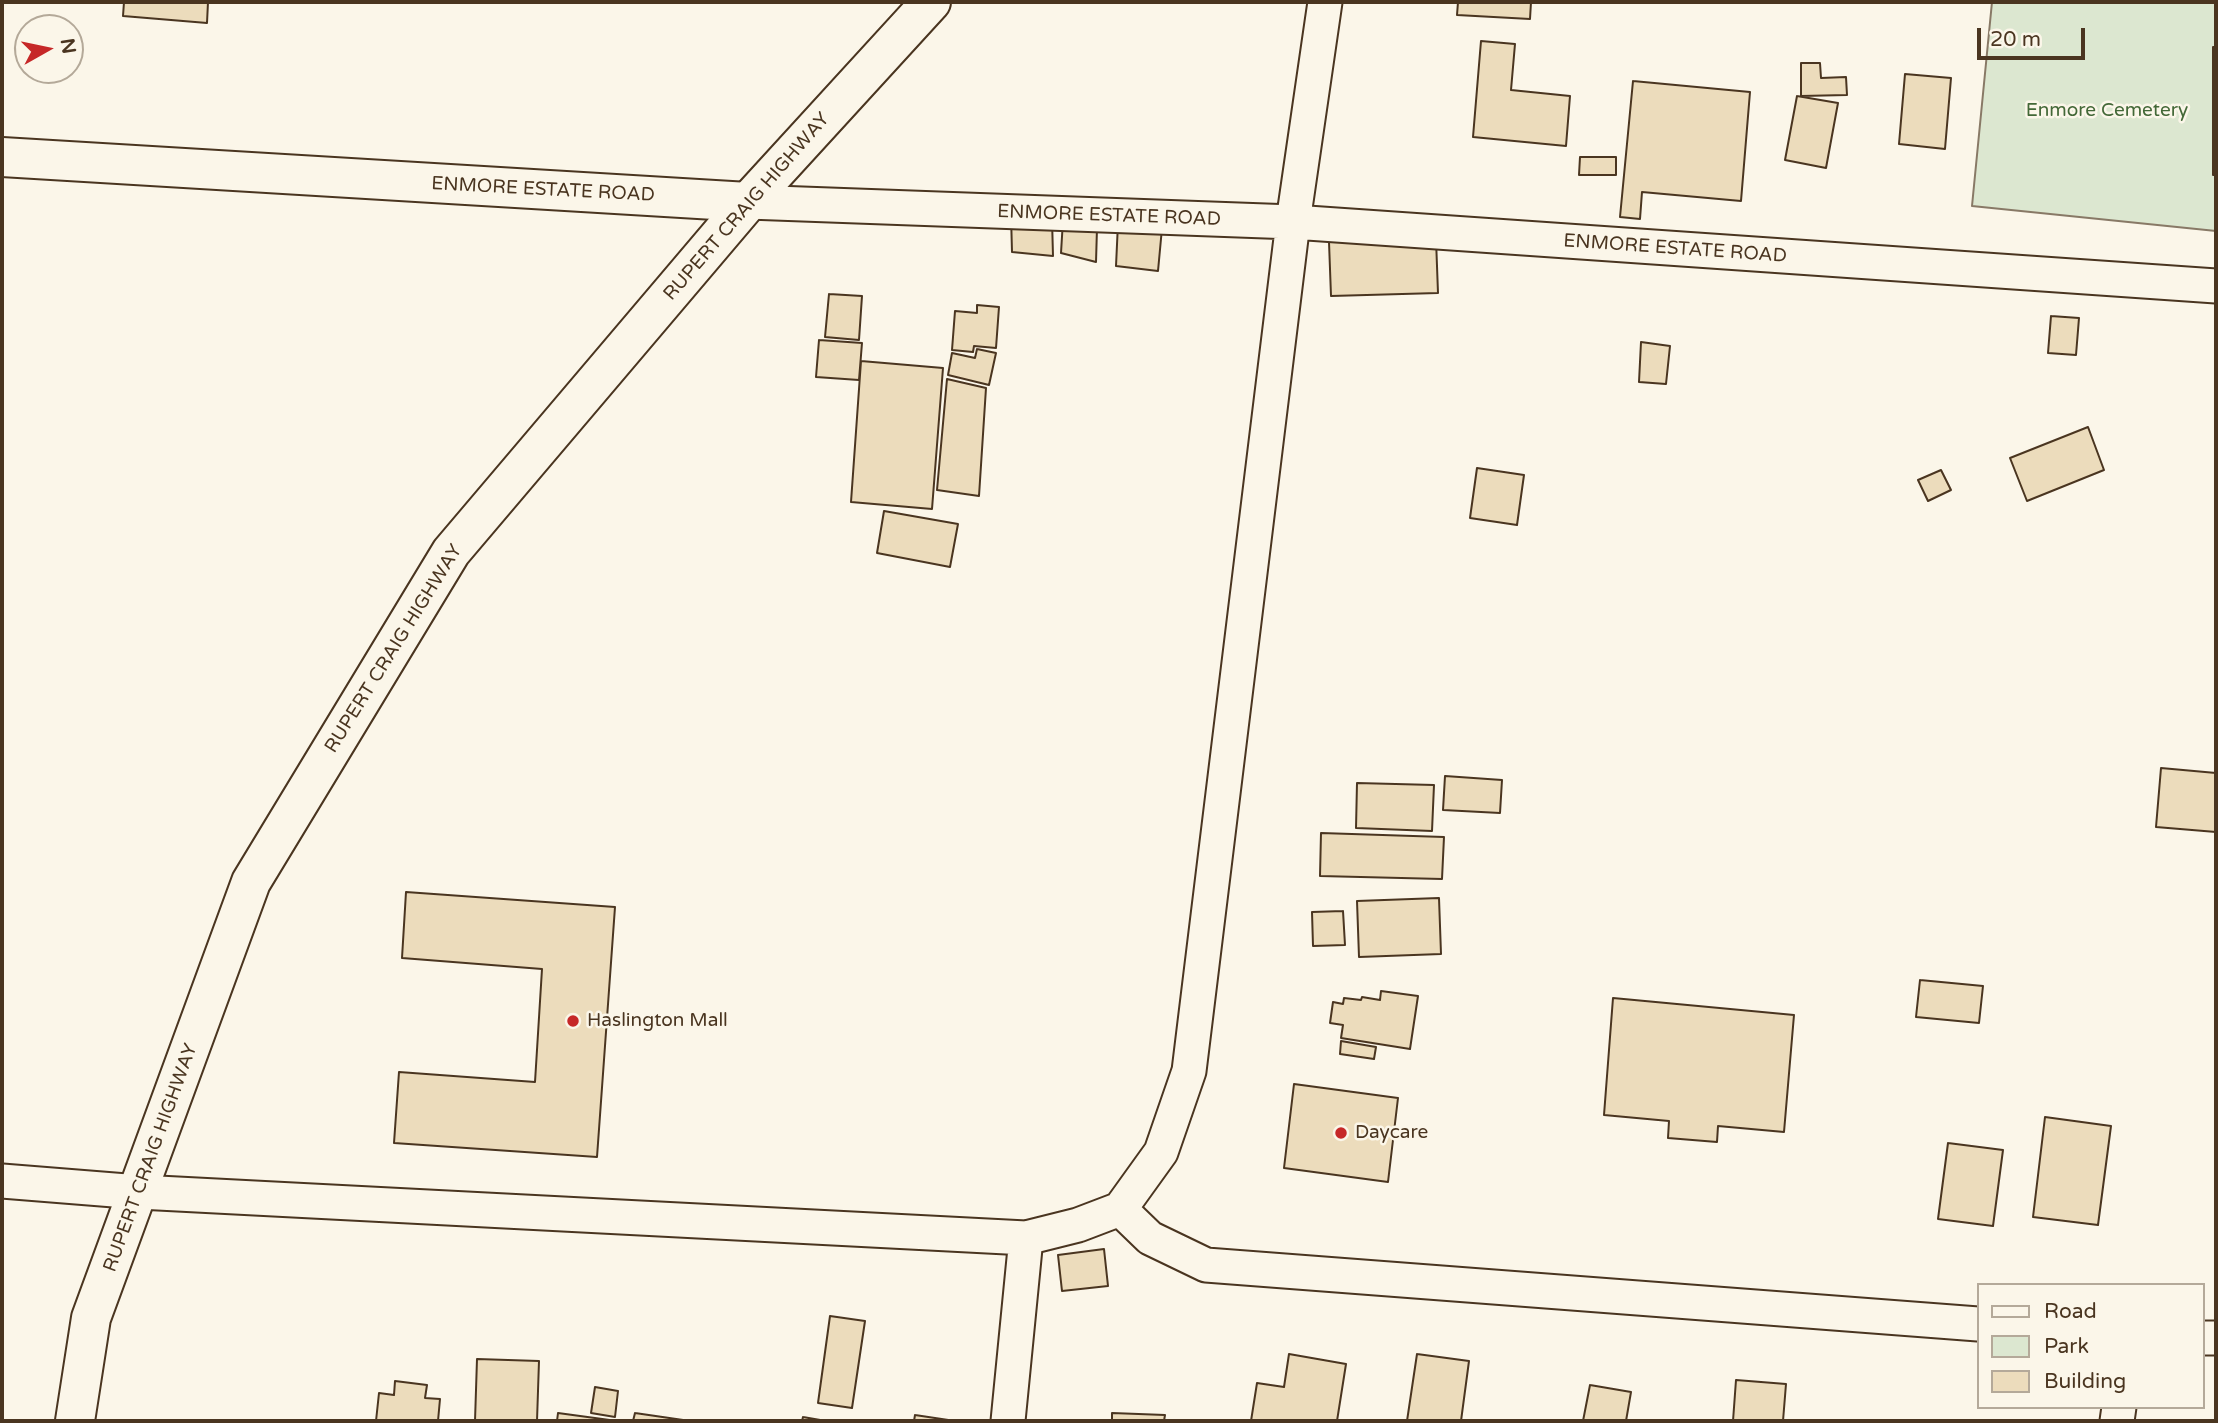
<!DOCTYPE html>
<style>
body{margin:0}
#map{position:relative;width:2218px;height:1423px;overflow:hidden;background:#fbf6e9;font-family:"Varela Round",sans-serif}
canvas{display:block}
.frame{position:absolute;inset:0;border:4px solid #4a3520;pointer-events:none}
.legend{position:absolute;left:1977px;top:1283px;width:228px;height:126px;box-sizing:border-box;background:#fbf6e9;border:2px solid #b4a999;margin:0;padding:9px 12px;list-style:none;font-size:21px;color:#4a3520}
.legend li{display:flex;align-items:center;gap:14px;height:35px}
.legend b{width:35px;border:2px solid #b4a999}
.north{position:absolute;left:14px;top:14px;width:70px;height:70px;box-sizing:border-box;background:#fbf6e9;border:2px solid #b4a999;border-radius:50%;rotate:81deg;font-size:19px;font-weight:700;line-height:28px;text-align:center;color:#4a3520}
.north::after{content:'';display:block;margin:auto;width:24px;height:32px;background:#c62828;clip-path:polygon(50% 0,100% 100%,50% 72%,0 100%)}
.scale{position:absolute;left:1977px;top:28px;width:108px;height:32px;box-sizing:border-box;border:4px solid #4a3520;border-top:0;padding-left:9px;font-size:21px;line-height:24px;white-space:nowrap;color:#4a3520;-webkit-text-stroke:5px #fbf6e9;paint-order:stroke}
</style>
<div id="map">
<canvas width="2218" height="1423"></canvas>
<div class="frame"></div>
<ul class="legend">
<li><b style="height:9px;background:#fbf6e9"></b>Road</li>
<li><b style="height:19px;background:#dce7d0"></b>Park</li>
<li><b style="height:19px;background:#ecdcbc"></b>Building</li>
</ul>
<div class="north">N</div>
<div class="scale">20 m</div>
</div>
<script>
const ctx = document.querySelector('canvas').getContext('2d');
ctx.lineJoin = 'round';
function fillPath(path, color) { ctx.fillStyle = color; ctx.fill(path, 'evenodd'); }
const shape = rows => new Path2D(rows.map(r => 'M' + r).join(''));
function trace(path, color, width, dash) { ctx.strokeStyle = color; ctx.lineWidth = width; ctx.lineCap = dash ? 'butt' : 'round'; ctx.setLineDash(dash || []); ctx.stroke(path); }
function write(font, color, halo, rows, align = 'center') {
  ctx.font = font + ' "Varela Round",sans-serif'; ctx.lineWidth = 5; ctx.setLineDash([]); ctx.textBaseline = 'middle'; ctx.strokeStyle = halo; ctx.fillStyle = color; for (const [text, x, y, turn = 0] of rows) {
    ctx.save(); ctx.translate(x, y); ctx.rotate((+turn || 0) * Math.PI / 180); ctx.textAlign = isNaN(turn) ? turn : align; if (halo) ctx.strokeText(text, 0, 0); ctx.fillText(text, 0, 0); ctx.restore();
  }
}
const green = shape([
 [1992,2,2216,2,2216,231,1972,206,1992,2]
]);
const building = shape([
 [124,2,208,2,207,23,123,16,124,2],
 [1458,2,1531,2,1530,19,1457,15,1458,2],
 [1481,41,1515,44,1511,90,1570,96,1566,146,1473,137,1481,41],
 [2213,47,2216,47,2216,175,2213,175,2213,47],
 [1801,63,1820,63,1821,78,1846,77,1847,95,1801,96,1801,63],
 [1905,74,1951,78,1945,149,1899,144,1905,74],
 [1633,81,1750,92,1741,201,1642,192,1640,219,1620,217,1633,81],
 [1797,96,1838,103,1826,168,1785,160,1797,96],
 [1580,157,1616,157,1616,175,1579,175,1580,157],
 [1011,215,1052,219,1053,256,1012,252,1011,215],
 [1063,220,1097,228,1096,262,1061,253,1063,220],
 [1118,223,1162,228,1158,271,1116,266,1118,223],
 [1436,239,1438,293,1331,296,1329,242,1436,239],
 [829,294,862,296,859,340,825,337,829,294],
 [977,305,999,307,996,348,974,346,973,352,952,350,955,311,977,313,977,305],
 [2051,316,2079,318,2076,355,2048,353,2051,316],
 [819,340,862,343,859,380,816,377,819,340],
 [1641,342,1670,346,1666,384,1639,382,1641,342],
 [977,349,996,353,989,385,948,375,952,353,975,358,977,349],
 [861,361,943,368,932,509,851,502,861,361],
 [947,379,986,388,979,496,937,490,947,379],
 [2088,427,2104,470,2027,501,2010,458,2088,427],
 [1477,468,1524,475,1517,525,1470,518,1477,468],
 [1941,470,1951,490,1928,501,1918,480,1941,470],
 [884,511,958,524,950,567,877,553,884,511],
 [2161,768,2216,773,2216,832,2156,827,2161,768],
 [1445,776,1502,780,1500,813,1443,810,1445,776],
 [1357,783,1434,785,1432,831,1356,828,1357,783],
 [1321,833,1444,837,1442,879,1320,876,1321,833],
 [406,892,615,907,597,1157,394,1143,399,1072,535,1082,542,969,402,958,406,892],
 [1439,898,1441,954,1359,957,1357,901,1439,898],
 [1343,911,1345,945,1313,946,1312,912,1343,911],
 [1920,980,1983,986,1979,1023,1916,1017,1920,980],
 [1381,991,1418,996,1410,1049,1341,1038,1343,1025,1330,1023,1333,1002,1343,1004,1344,998,1361,1000,1362,997,1380,1000,1381,991],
 [1613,998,1794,1015,1784,1132,1718,1126,1717,1142,1668,1138,1669,1121,1604,1115,1613,998],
 [1341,1041,1376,1047,1374,1059,1340,1054,1341,1041],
 [1294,1084,1398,1098,1388,1182,1284,1168,1294,1084],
 [2045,1117,2111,1126,2098,1225,2033,1217,2045,1117],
 [1948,1143,2003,1150,1993,1226,1938,1219,1948,1143],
 [1104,1249,1108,1286,1062,1291,1058,1255,1104,1249],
 [830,1316,865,1321,852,1408,818,1403,830,1316],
 [1289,1354,1346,1364,1337,1421,1251,1421,1257,1383,1284,1387,1289,1354],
 [1417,1354,1469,1361,1461,1421,1407,1421,1417,1354],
 [477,1359,539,1361,537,1421,475,1421,477,1359],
 [1736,1380,1786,1384,1783,1421,1733,1421,1736,1380],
 [395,1381,427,1385,425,1398,440,1399,438,1421,376,1421,379,1393,394,1395,395,1381],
 [1590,1385,1631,1392,1626,1421,1583,1421,1590,1385],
 [595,1387,618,1391,615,1417,591,1413,595,1387],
 [558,1413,617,1421,557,1421,558,1413],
 [635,1413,690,1421,633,1421,635,1413],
 [1112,1413,1165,1415,1164,1421,1112,1421,1112,1413],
 [915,1415,955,1421,914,1421,915,1415],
 [803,1417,826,1421,802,1421,803,1417]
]);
const minor = shape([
 [748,202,1293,222,2216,286],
 [2,1181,139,1192,1026,1238,1078,1225,1120,1209,1161,1152,1189,1071,1293,222,1325,2],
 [1120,1209,1150,1238,1206,1265,1978,1324],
 [2202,1338,2216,1338],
 [1008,1421,1026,1238],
 [2117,1421,2119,1407]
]);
const secondary = shape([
 [2,157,748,202]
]);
const primary = shape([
 [75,1421,91,1318,251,882,451,552,748,202,931,2]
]);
const markers = [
 [573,1021,7,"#c62828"],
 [1341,1133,7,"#c62828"]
];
const parkNames = [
 ["Enmore Cemetery",2107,111]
];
const streetNames = [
 ["ENMORE ESTATE ROAD",543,190,3],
 ["RUPERT CRAIG HIGHWAY",747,207,-49],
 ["ENMORE ESTATE ROAD",1109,216,2],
 ["ENMORE ESTATE ROAD",1675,249,4],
 ["RUPERT CRAIG HIGHWAY",394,649,-58],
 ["RUPERT CRAIG HIGHWAY",151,1158,-70]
];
const poiNames = [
 ["Haslington Mall",587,1021],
 ["Daycare",1355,1133]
];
fillPath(green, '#dce7d0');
trace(green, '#887966', 2);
fillPath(building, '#ecdcbc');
trace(building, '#4a3520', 2);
trace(minor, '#4a3520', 37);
trace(secondary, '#4a3520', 42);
trace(primary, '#4a3520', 42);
trace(minor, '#fbf6e9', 33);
trace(secondary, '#fbf6e9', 38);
trace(primary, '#fbf6e9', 38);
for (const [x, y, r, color] of markers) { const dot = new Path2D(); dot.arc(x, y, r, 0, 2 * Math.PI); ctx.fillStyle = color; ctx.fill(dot); trace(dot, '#fbf6e9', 2.5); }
write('19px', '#436837', '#fbf6e9', parkNames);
write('19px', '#4a3520', '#fbf6e9', streetNames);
write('19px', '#4a3520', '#fbf6e9', poiNames, 'left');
</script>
